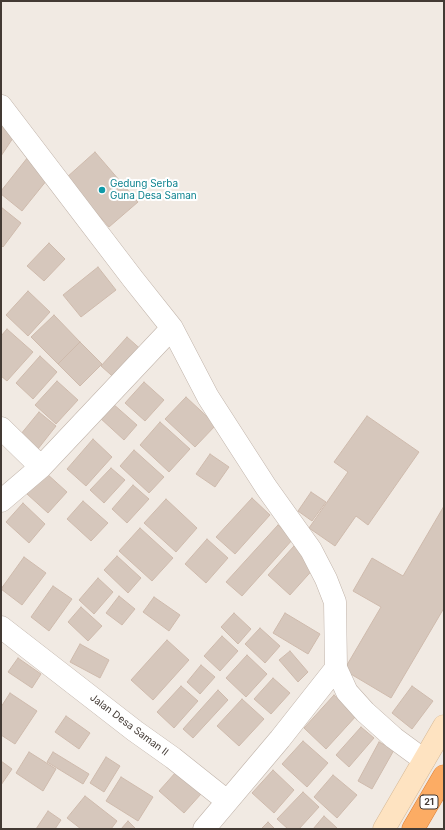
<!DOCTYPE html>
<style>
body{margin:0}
#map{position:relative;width:445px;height:830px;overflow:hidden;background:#f1eae3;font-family:Inter,sans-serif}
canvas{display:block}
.frame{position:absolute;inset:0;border:2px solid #433a34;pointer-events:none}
</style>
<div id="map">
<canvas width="445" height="830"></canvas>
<div class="frame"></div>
</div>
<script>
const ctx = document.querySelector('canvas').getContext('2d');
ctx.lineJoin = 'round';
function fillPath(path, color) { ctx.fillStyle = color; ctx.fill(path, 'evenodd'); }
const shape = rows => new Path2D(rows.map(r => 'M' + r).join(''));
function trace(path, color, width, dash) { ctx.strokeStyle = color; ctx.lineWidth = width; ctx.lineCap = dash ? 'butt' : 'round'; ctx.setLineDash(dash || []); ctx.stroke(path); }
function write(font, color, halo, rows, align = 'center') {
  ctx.font = font + ' Inter,sans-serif'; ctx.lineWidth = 4; ctx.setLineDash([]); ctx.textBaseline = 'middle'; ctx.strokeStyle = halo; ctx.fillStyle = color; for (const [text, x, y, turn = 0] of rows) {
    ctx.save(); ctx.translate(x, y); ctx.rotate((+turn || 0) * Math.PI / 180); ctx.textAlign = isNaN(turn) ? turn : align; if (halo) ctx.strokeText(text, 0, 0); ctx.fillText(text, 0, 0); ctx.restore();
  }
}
const building = shape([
 [1,122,17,132,1,156,1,122],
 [95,152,138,202,109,227,66,178,95,152],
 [28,157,51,175,22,211,1,194,1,191,28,157],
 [1,207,21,223,3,247,1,245,1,207],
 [49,243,65,259,44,281,27,266,49,243],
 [98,267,116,290,81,317,63,295,98,267],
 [28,291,50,312,28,336,6,315,28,291],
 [54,315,80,342,58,364,31,337,54,315],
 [7,329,33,352,7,381,1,376,1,336,7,329],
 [127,337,145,353,119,382,101,366,127,337],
 [80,342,102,364,80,386,58,364,80,342],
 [40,356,57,372,33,399,16,383,40,356],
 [57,381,78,400,56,424,35,405,57,381],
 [144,382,164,400,145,421,125,403,144,382],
 [186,397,216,425,195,447,165,419,186,397],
 [112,403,137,425,124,440,99,417,112,403],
 [39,412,56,426,34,454,16,440,39,412],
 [367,416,419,452,368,525,356,516,335,546,309,528,348,472,334,462,367,416],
 [160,422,190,449,169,472,140,445,160,422],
 [93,439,112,457,86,486,67,469,93,439],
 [134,450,164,477,149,493,120,466,134,450],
 [210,454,229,467,215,487,196,474,210,454],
 [111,468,125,480,104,503,90,490,111,468],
 [46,473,67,492,48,513,27,494,46,473],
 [133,485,149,499,127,523,112,509,133,485],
 [311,492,326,502,312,521,298,511,311,492],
 [252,498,270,515,235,554,216,537,252,498],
 [166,499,197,528,176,552,144,523,166,499],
 [83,501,108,523,91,541,67,519,83,501],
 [23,503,45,524,29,543,6,522,23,503],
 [444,506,444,608,391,698,344,670,381,607,353,591,372,558,403,576,444,506],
 [278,525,293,539,242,596,226,582,278,525],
 [140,528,173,558,152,581,119,551,140,528],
 [207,539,228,558,206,583,185,564,207,539],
 [294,546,316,566,290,595,268,575,294,546],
 [117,556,141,578,128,593,104,570,117,556],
 [24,557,46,573,22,605,1,589,24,557],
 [98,578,113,592,94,614,79,600,98,578],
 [53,586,72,599,49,631,31,617,53,586],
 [119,596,135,609,122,625,106,613,119,596],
 [154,597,180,615,169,631,143,612,154,597],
 [81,607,102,626,88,641,68,622,81,607],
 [234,613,251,629,238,644,221,627,234,613],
 [285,613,320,634,308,654,273,633,285,613],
 [260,628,280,646,265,663,245,644,260,628],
 [222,636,238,651,220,671,204,656,222,636],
 [167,640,189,660,153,700,131,680,167,640],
 [80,644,109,660,100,678,70,662,80,644],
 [290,651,308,672,298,682,279,660,290,651],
 [247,655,267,674,246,697,226,678,247,655],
 [18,658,41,674,32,688,8,672,18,658],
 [201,665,215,677,200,694,187,682,201,665],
 [273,678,290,693,271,714,254,699,273,678],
 [181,686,198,701,174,728,157,712,181,686],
 [412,686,433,701,412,729,392,713,412,686],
 [218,690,228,700,193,738,183,729,218,690],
 [10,693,37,711,15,744,1,735,1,707,10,693],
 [334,695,357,715,326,749,304,728,334,695],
 [242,699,264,719,239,746,217,726,242,699],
 [66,716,90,733,79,749,55,732,66,716],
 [361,727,374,738,349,767,336,755,361,727],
 [303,741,328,763,307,787,282,764,303,741],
 [379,742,394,750,372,789,358,781,379,742],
 [29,752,56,769,43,791,16,773,29,752],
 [53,752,89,774,83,784,47,762,53,752],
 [106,757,120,766,104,792,90,783,106,757],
 [1,761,12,769,1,785,1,761],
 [273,770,294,790,274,813,252,793,273,770],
 [176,772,201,794,184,813,159,791,176,772],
 [333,775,357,795,337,818,314,797,333,775],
 [121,777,153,797,138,821,106,801,121,777],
 [303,792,319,807,299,829,288,829,277,819,303,792],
 [85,796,117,821,111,829,81,829,67,818,85,796],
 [48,811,61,820,55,829,36,829,48,811],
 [324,816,337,828,336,829,313,829,324,816],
 [128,821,136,829,121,829,128,821],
 [268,822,275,829,261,829,268,822]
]);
const street = shape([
 [1,106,133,279,172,328,208,397,266,487,311,550,326,579,335,602,336,668,347,692,365,712,394,738,424,760],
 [1,428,41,467],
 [1,501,41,467,172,328],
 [1,627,135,731,173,758,227,801],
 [204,829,280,739,336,668]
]);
const secondary = shape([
 [384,829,444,726]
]);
const highway = shape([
 [413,829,444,776]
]);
const markers = [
 [102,190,4,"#0f9aa8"]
];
const shields = [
 [429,802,18]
];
const shieldNames = [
 ["21",429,802]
];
const cultureNames = [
 ["Gedung Serba",110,184],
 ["Guna Desa Saman",110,196]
];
const streetNames = [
 ["Jalan Desa Saman II",129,725,37]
];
fillPath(building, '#d6c7bc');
trace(building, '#cebaac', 1);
trace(street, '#c0b3a9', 23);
trace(secondary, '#d5b895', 23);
trace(highway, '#db7d34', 23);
trace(street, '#fff', 22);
trace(secondary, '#fee3c1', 22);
trace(highway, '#fcac64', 22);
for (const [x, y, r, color] of markers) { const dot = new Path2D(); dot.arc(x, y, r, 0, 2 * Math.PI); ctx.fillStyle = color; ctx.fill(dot); trace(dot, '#fff', 1.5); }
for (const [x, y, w] of shields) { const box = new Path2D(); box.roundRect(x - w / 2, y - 7, w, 14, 3); ctx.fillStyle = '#fff'; ctx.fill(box); trace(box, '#433a34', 1); }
write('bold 9px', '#433a34', null, shieldNames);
write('10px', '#0d838f', '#fff', cultureNames, 'left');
write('10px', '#433a34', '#fff', streetNames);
</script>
